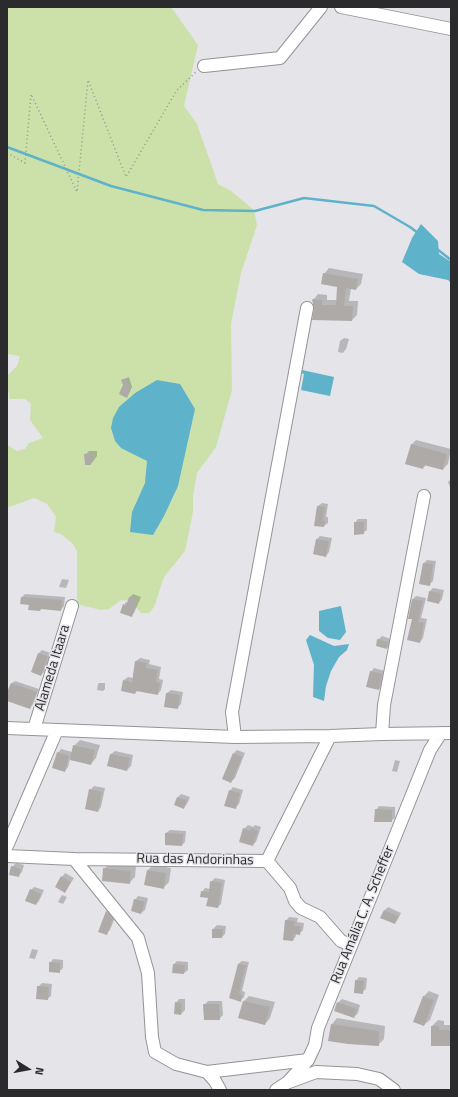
<!DOCTYPE html>
<meta charset="utf-8">
<style>
body{margin:0}
#map{position:relative;width:458px;height:1097px;overflow:hidden;background:#e5e4e8;font-family:"Titillium Web",sans-serif}
canvas{display:block}
.frame{position:absolute;inset:0;border:8px solid #2b2a2c;pointer-events:none}
.north{position:absolute;left:8px;top:1049px;width:40px;height:40px;-webkit-text-stroke:3px #e5e4e8;paint-order:stroke;rotate:101deg;font-size:11px;font-weight:700;line-height:16px;text-align:center;color:#2b2a2c}
.north::after{content:'';display:block;margin:auto;width:14px;height:18px;background:#2b2a2c;clip-path:polygon(50% 0,100% 100%,50% 72%,0 100%)}
</style>
<div id="map">
<canvas width="458" height="1097"></canvas>
<div class="frame"></div>
<div class="north">N</div>
</div>
<script>
const ctx = document.querySelector('canvas').getContext('2d');
ctx.lineJoin = 'round';
function fillPath(path, color) { ctx.fillStyle = color; ctx.fill(path, 'evenodd'); }
const shape = rows => new Path2D(rows.map(r => 'M' + r).join(''));
function trace(path, color, width, dash) { ctx.strokeStyle = color; ctx.lineWidth = width; ctx.lineCap = dash ? 'butt' : 'round'; ctx.setLineDash(dash || []); ctx.stroke(path); }
function write(font, color, halo, rows, align = 'center') {
  ctx.font = font + ' "Titillium Web",sans-serif'; ctx.lineWidth = 3; ctx.setLineDash([]); ctx.textBaseline = 'middle'; ctx.strokeStyle = halo; ctx.fillStyle = color; for (const [text, x, y, turn = 0] of rows) {
    ctx.save(); ctx.translate(x, y); ctx.rotate((+turn || 0) * Math.PI / 180); ctx.textAlign = isNaN(turn) ? turn : align; if (halo) ctx.strokeText(text, 0, 0); ctx.fillText(text, 0, 0); ctx.restore();
  }
}
const green = shape([
 [7,7,171,7,198,45,184,106,197,124,218,184,231,191,254,210,257,225,241,273,231,324,232,390,216,447,197,473,193,496,193,512,185,551,164,577,154,607,149,613,141,613,130,601,121,600,109,609,101,610,77,604,77,551,73,544,61,534,54,532,56,517,47,504,34,498,12,506,7,507,7,445,17,451,25,449,29,443,43,438,30,420,31,404,25,399,10,399,7,385,7,376,17,366,20,356,7,354]
]);
const water = shape([
 [421,224,438,241,439,254,451,262,451,283,448,280,419,274,402,262,412,238],
 [302,370,334,377,330,396,301,390,304,374,301,373],
 [157,380,180,384,195,409,178,486,164,516,153,535,130,532,132,512,145,483,147,461,121,448,115,441,111,428,113,418,119,407,135,393],
 [341,606,346,632,340,640,328,638,319,631,319,611],
 [310,635,334,646,349,644,347,650,339,657,331,671,326,686,324,701,313,697,314,665,306,640]
]);
const shadow = shape([
 [329,268,363,274,361,284,356,289,351,288,349,301,358,301,357,315,352,320,315,309,313,300,318,294,327,295,327,300,337,300,338,286,324,274],
 [344,338,349,339,346,349,343,353,338,352,340,341],
 [129,377,132,387,128,395,122,380],
 [416,440,451,449,448,464,443,469,426,465,423,468,411,445],
 [89,451,97,451,97,456,91,464,85,455],
 [451,479,451,487,450,487,448,482],
 [322,503,328,504,326,517,328,517,328,523,324,526,318,506],
 [358,519,367,519,367,530,363,533,355,523],
 [320,536,332,538,329,552,326,556,317,539],
 [427,560,436,561,433,581,429,585,424,563],
 [62,579,69,580,66,588,59,587],
 [433,588,444,590,442,599,439,603,430,591],
 [25,594,65,597,64,606,61,610,42,608,40,610,22,597],
 [133,594,141,597,134,613,131,616,124,605,126,602,128,603,130,597],
 [416,596,426,598,421,618,427,619,423,638,420,642,413,619,409,618,413,599],
 [382,636,391,639,390,644,387,648,378,640],
 [42,650,51,653,44,672,41,675,32,672,39,653],
 [140,658,150,660,149,664,161,667,159,679,163,680,161,690,158,694,138,690,135,693,124,680,128,677,133,678,136,661],
 [374,668,385,671,382,686,379,689,371,672],
 [15,681,39,689,33,704,30,708,7,700,7,695,11,684],
 [99,683,105,683,105,689,103,691,97,690,98,684],
 [171,690,183,692,181,704,177,708,165,706,167,693],
 [80,740,100,745,96,758,91,764,70,759,68,767,65,771,58,753,61,749,72,752,74,746],
 [237,750,245,753,235,778,231,782,223,778,234,753],
 [115,751,133,755,131,766,127,770,108,766,111,754],
 [395,760,400,761,397,772,392,771],
 [94,786,105,788,101,807,98,811,90,790],
 [233,787,243,790,239,804,235,808,230,791],
 [181,794,190,797,187,804,184,807,175,804,178,797],
 [379,806,395,807,395,818,391,821,376,810],
 [248,825,253,827,255,825,261,827,256,842,252,845,244,829],
 [170,830,186,831,185,842,182,845,166,833],
 [16,863,24,865,22,872,18,876,12,867],
 [110,863,136,866,135,877,129,883,104,869],
 [153,865,171,868,169,882,163,888,148,870],
 [65,873,74,878,65,892,62,877],
 [215,878,225,880,221,904,218,907,202,892,205,888,210,889,211,882],
 [34,887,44,890,39,901,36,904,31,890],
 [62,895,67,897,63,904,58,902],
 [138,896,148,898,145,910,141,913,135,900],
 [388,907,401,913,398,919,395,923,384,911],
 [110,908,116,915,110,930,106,934,106,912],
 [289,917,298,918,297,922,304,923,303,930,299,934,296,934,296,936,293,940,286,921],
 [217,925,226,926,225,934,222,937,213,937,213,929],
 [32,949,38,950,35,959,29,958],
 [53,959,63,960,63,968,59,972,50,963],
 [177,961,188,962,188,970,184,973,174,964],
 [242,961,249,962,242,991,245,992,244,997,240,1001,230,998,238,964],
 [359,977,367,978,366,989,362,992,356,981],
 [42,983,52,984,51,996,47,999,38,987],
 [429,991,439,995,430,1020,424,1025,423,997],
 [249,996,275,1002,270,1018,265,1024,240,1017,244,1001],
 [179,999,185,999,185,1010,181,1014,175,1014,176,1003],
 [342,999,360,1005,358,1013,354,1017,338,1003],
 [208,1001,222,1001,223,1015,219,1019,204,1005],
 [337,1018,385,1026,384,1039,378,1045,329,1040,332,1024],
 [438,1020,444,1021,444,1025,451,1025,451,1043,449,1045,432,1026]
]);
const stream = shape([
 [7,147,111,186,203,210,255,211,304,198,374,206,410,227,418,233],
 [437,249,451,260]
]);
const building = shape([
 [323,273,358,279,356,290,346,288,344,306,353,306,352,321,312,320,314,309,312,299,322,300,322,305,336,305,337,287,321,284],
 [127,378,131,389,127,398,119,394,123,385,121,380],
 [411,444,447,454,443,470,424,465,423,469,405,464],
 [84,454,94,454,94,461,91,461,91,465,85,465],
 [317,506,325,507,323,520,325,521,324,527,314,526],
 [354,522,364,522,364,534,354,535],
 [316,539,329,541,326,557,313,554],
 [423,563,433,564,430,586,419,584],
 [429,591,441,593,439,604,427,601],
 [21,597,62,600,61,611,41,609,40,611,28,610,29,605,20,604],
 [129,597,138,599,132,617,120,613,123,604,126,606],
 [412,599,423,601,418,622,424,623,420,643,407,640,412,619,408,619],
 [377,639,388,642,387,649,376,646],
 [38,653,48,656,41,676,31,672],
 [135,661,147,663,146,668,158,670,156,682,160,683,158,695,136,691,135,694,121,691,123,680,132,682],
 [370,671,382,674,379,690,366,687],
 [11,683,37,692,30,709,7,701,7,692],
 [166,693,180,695,178,709,164,707],
 [73,745,95,750,91,765,70,760],
 [57,752,69,756,65,772,52,768],
 [233,753,242,757,231,783,222,779],
 [110,754,130,758,127,771,107,766],
 [89,789,102,792,98,812,85,809],
 [229,790,240,793,236,809,224,806],
 [177,797,187,800,184,809,174,805],
 [375,809,392,810,392,822,374,822],
 [243,828,250,831,251,828,258,831,253,846,239,842],
 [165,833,183,834,182,846,165,845],
 [11,866,21,869,19,877,9,875],
 [103,868,131,871,130,884,102,881],
 [147,870,166,873,164,889,144,885],
 [61,876,71,882,65,893,55,887],
 [210,881,222,883,218,908,206,906,208,898,200,897,201,891,209,892],
 [30,889,41,894,36,905,25,901],
 [134,899,145,902,141,914,131,911],
 [384,910,398,916,395,924,380,918],
 [106,911,113,919,107,935,98,932],
 [285,920,295,921,294,926,301,926,300,935,294,934,293,941,283,940],
 [212,929,223,929,222,938,212,938],
 [49,962,60,963,60,973,49,972],
 [173,964,185,965,184,974,172,973],
 [238,964,246,965,239,994,242,995,241,1002,229,998],
 [355,980,364,981,363,994,354,993],
 [37,986,49,987,48,1000,36,999],
 [423,996,434,1000,424,1026,413,1022],
 [243,1001,270,1007,265,1025,238,1018],
 [175,1002,182,1003,181,1015,174,1014],
 [337,1002,357,1009,354,1018,334,1011],
 [203,1004,219,1004,220,1020,204,1020],
 [331,1024,379,1031,379,1046,348,1044,328,1041],
 [431,1026,439,1026,439,1030,450,1030,450,1046,431,1046]
]);
const path = shape([
 [7,153,25,163,31,94,77,192,88,80,126,177,177,90,197,71]
]);
const minor = shape([
 [341,7,451,29],
 [204,66,280,58,321,7],
 [7,728,235,737,330,736,382,734,451,733],
 [34,729,72,606],
 [382,734,384,705,424,496],
 [235,737,232,712,307,308],
 [7,846,57,730],
 [7,856,74,859,267,861,330,736],
 [74,859,138,938,148,973,152,1037,155,1052,176,1064,207,1072,215,1081,220,1090],
 [267,861,290,888,295,901,301,908,320,917,341,941,351,945],
 [207,1072,308,1060],
 [289,1082,316,1072,357,1074,379,1079,394,1090],
 [276,1090,288,1082,308,1060,315,1045,318,1028,430,750,441,733]
]);
const streetNames = [
 ["Alameda Itaara",53,668,-73],
 ["Rua das Andorinhas",195,860,1],
 ["Rua Amália C. A. Scheffer",363,915,-68]
];
fillPath(green, '#cce1a9');
fillPath(water, '#5eb2ca');
fillPath(shadow, '#0003');
trace(stream, '#5eb2ca', 2.5);
fillPath(building, '#aeaaa7');
trace(minor, '#949397', 14);
trace(path, '#949396', 1.5, [1, 3]);
trace(minor, '#fff', 12);
write('14px', '#2b2a2c', '#e5e4e8', streetNames);
</script>
